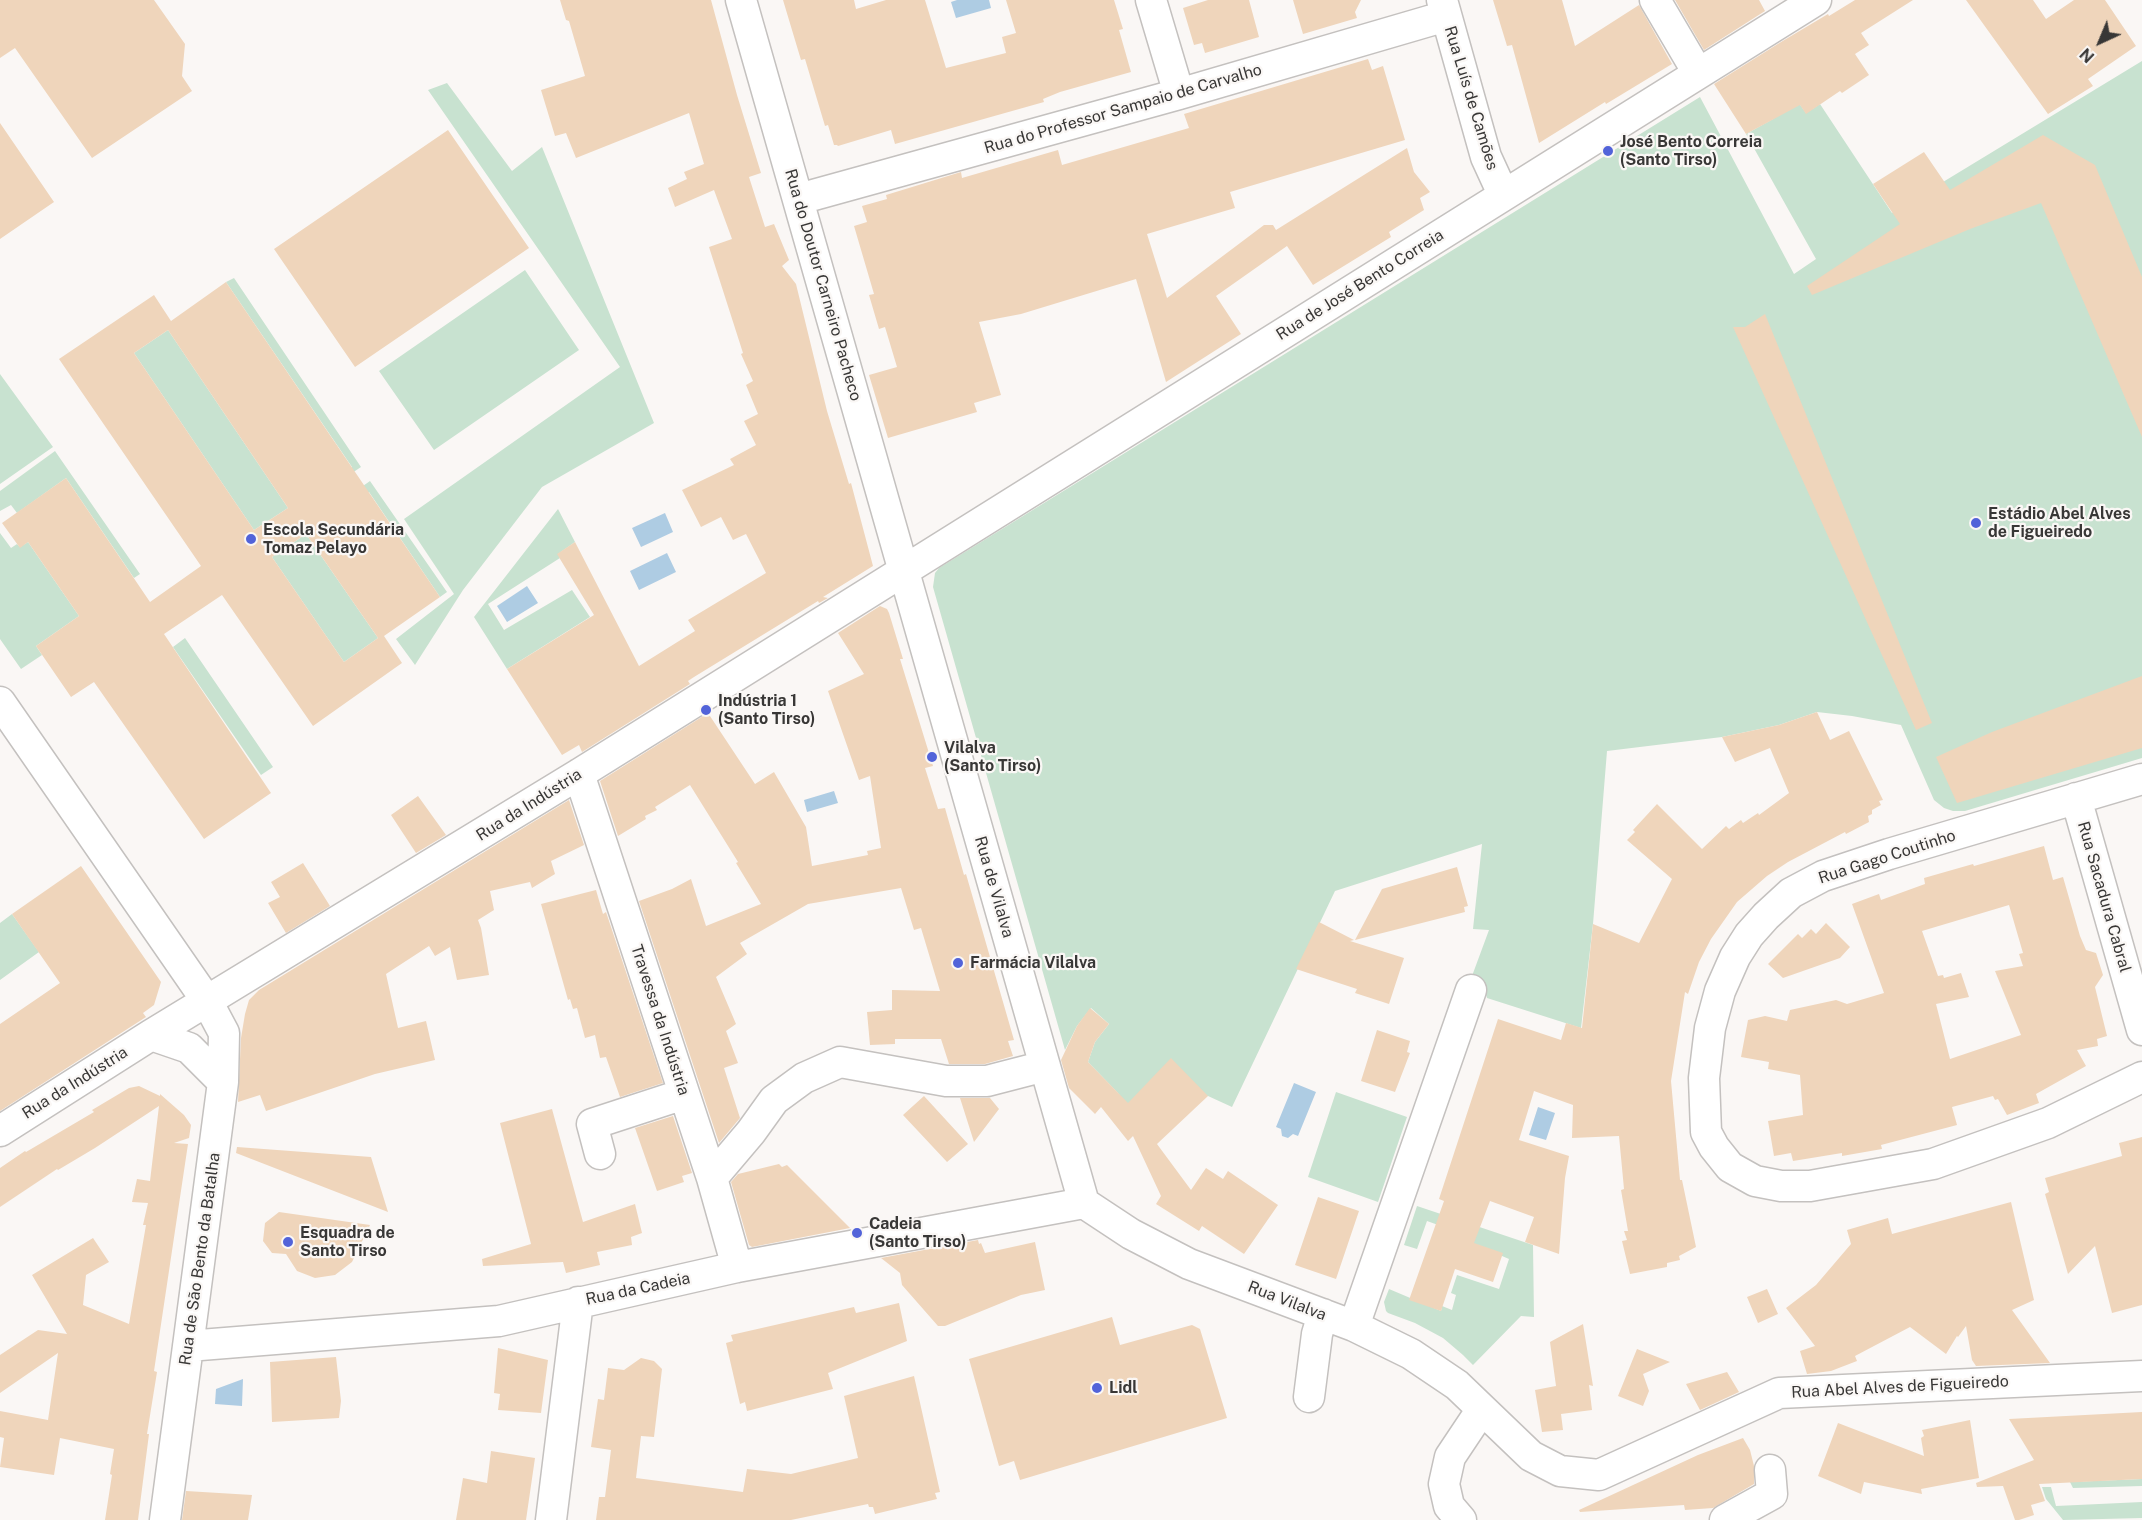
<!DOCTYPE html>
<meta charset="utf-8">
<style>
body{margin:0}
#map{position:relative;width:2142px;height:1520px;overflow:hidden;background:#faf7f5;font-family:"Public Sans",sans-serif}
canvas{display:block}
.north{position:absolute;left:2070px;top:12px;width:60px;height:60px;-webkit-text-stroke:4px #faf7f5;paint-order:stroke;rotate:224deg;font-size:16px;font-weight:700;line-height:24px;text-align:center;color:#383736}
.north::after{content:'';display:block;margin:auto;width:21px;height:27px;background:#383736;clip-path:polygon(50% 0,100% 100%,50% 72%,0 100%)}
</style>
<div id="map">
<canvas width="2142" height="1520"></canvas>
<div class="north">N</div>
</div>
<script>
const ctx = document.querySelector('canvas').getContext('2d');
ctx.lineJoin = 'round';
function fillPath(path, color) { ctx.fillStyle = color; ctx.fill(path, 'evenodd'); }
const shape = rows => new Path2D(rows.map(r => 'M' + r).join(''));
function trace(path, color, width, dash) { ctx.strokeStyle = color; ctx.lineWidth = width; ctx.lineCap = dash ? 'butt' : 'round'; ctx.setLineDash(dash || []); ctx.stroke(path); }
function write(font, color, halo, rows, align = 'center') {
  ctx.font = font + ' "Public Sans",sans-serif'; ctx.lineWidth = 4.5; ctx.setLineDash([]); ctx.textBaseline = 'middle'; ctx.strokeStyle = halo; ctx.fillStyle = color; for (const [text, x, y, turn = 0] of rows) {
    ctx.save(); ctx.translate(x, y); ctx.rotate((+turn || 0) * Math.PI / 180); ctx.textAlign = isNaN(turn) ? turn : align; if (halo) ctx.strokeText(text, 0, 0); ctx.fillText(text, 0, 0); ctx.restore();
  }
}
const green = shape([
 [2142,61,2142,758,1965,811,1953,811,1944,808,1934,800,1901,725,1852,716,1817,712,1779,725,1722,737,1607,751,1593,924,1581,1028,1487,998,1483,984,1472,976,1489,930,1473,929,1482,844,1335,891,1232,1107,1208,1096,1127,1105,1117,1092,1088,1062,1095,1042,1109,1024,1091,1008,1077,1026,1065,1050,933,587,935,573,939,568,1700,97,1794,274,1816,259,1746,134,1773,119,1785,83,1806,113,1820,104,1892,213],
 [447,83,512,171,542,147,654,423,542,487,463,590,415,665,396,639,454,594,404,519,620,367,428,90],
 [525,270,579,350,434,450,379,371],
 [234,278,361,467,343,479,352,467,226,282],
 [168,330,288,508,254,530,134,353],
 [0,374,53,447,0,484],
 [55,451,140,574,134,578,66,478,17,513,11,505,0,511,0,491],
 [370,481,447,592,440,597,369,492,353,493],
 [558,509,575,542,558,554,560,558,488,604,504,630,572,590,590,617,507,669,474,617],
 [0,533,11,548,17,544,20,547,28,542,79,616,36,646,42,655,21,669,0,639],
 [306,534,378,638,344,662,272,557],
 [185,638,273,767,261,775,173,647],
 [12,914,39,952,0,980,0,923],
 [1336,1092,1407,1117,1378,1202,1308,1177],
 [1417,1206,1533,1245,1534,1317,1521,1316,1473,1365,1463,1355,1443,1338,1415,1323,1388,1313,1386,1311,1384,1302,1389,1289,1441,1311,1442,1306,1452,1310,1456,1295,1451,1293,1457,1275,1499,1289,1509,1259,1465,1240,1466,1235,1427,1221,1417,1249,1404,1245],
 [2142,1479,2142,1486,2073,1488,2070,1482],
 [2042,1487,2051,1487,2056,1506,2142,1502,2142,1518,2063,1520,2046,1499]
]);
const water = shape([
 [957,0,989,0,991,8,956,18,951,2],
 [665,513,673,532,641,547,632,528],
 [667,553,676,572,639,590,630,571],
 [527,586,538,603,507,622,497,606],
 [834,791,838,803,807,812,804,800],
 [1294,1083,1316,1092,1298,1136,1293,1134,1288,1138,1282,1136,1281,1129,1276,1127],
 [1538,1107,1555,1113,1546,1140,1529,1135],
 [243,1379,242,1406,215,1404,216,1389]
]);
const building = shape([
 [0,0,154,0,185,44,182,76,192,91,92,158,15,48,0,58],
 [560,0,711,0,737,95,761,173,749,177,765,227,774,224,789,260,782,266,796,284,827,411,849,484,851,483,873,566,823,597,828,598,819,603,818,601,694,677,688,681,690,684,582,752,579,745,562,755,507,669,594,615,557,554,575,542,639,666,695,631,688,620,766,573,746,534,733,540,721,517,701,527,682,490,734,465,730,459,756,445,744,421,758,414,746,385,753,381,741,354,743,353,709,247,732,239,714,190,675,207,668,188,687,179,684,172,704,164,689,113,576,158,566,133,555,136,541,90,585,76,569,21,566,20],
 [783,0,854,0,856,9,886,0,925,0,946,68,1006,53,1002,37,1016,33,1006,0,1114,0,1123,29,1119,30,1131,72,1060,92,1043,99,1044,102,895,144,891,130,838,146,837,145,834,145,828,125,825,126,805,59,801,60],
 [1208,0,1249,0,1259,37,1205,53,1202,43,1194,45,1183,8],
 [1293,0,1361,0,1355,12,1357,18,1303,34],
 [1493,0,1562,0,1575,46,1639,5,1672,64,1606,104,1605,102,1539,143,1512,45,1507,46],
 [1675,0,1759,0,1765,11,1704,50],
 [1855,0,1913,0,1861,33,1869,45,1855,54,1869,75,1842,93,1840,91,1806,114,1800,105,1746,134,1714,84,1781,42,1828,14,1829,16],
 [1966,0,2033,0,2046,19,2074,0,2105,0,2136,46,2088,79,2093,86,2048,114],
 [1368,59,1372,70,1383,66,1405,140,1230,192,1235,208,1147,234,1167,298,1264,225,1273,225,1276,230,1407,148,1414,172,1430,192,1420,198,1424,210,1389,232,1391,237,1313,285,1287,246,1216,296,1241,334,1166,382,1136,279,1021,314,979,322,1001,395,974,403,977,412,888,438,869,375,897,367,885,327,879,329,869,295,874,294,854,226,867,222,862,206,887,199,886,195,961,172,962,178,1058,150,1062,165,1189,128,1184,114],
 [0,123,54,202,0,239],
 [448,130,529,248,355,367,274,249],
 [2043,135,2095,165,2142,277,2142,437,2041,203,1970,229,1812,295,1807,286,1900,224,1873,184,1924,152,1950,190],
 [226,282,440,597,384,636,402,663,313,726,222,595,164,634,271,793,204,839,94,682,71,697,36,646,79,616,28,542,20,548,2,523,66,478,150,602,201,566,59,359,154,295,171,321],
 [168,330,288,508,254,530,134,353],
 [306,534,378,638,344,662,272,557],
 [1765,314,1932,723,1916,730,1733,327,1745,327],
 [880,606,887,609,889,613,903,659,900,659,933,766,925,768,938,809,945,808,964,875,966,874,1014,1040,1008,1041,1013,1056,985,1064,949,1064,941,1039,895,1039,895,1044,870,1045,867,1012,892,1010,892,990,940,991,921,928,914,930,901,888,808,904,740,943,747,954,716,977,736,1024,726,1031,738,1063,724,1068,740,1118,719,1143,639,901,672,889,691,879,706,926,761,904,736,863,738,862,690,785,655,807,657,810,645,816,646,819,618,836,600,781,708,713,755,784,774,772,806,827,812,866,868,855,867,851,881,848,870,776,859,780,828,691,864,674,838,633],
 [2142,676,2142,748,1957,803,1936,757,1992,732],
 [1817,712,1830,740,1849,731,1883,800,1879,801,1881,805,1872,810,1872,814,1868,816,1869,822,1846,834,1845,832,1788,862,1767,876,1737,902,1711,939,1699,962,1688,994,1685,992,1671,1081,1680,1180,1682,1180,1696,1247,1679,1256,1680,1260,1667,1263,1667,1267,1630,1274,1622,1241,1627,1240,1624,1231,1628,1231,1621,1190,1624,1189,1619,1136,1572,1138,1573,1105,1534,1091,1519,1140,1569,1156,1565,1178,1559,1254,1525,1242,1534,1217,1490,1201,1474,1243,1503,1253,1493,1282,1455,1269,1441,1311,1409,1300,1444,1201,1439,1199,1498,1019,1561,1040,1566,1023,1582,1028,1593,924,1639,943,1672,879,1627,840,1635,832,1633,830,1657,804,1702,849,1726,826,1729,829,1741,820,1743,823,1758,813,1759,815,1789,793,1770,748,1735,762,1722,737,1779,725],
 [418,796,446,835,416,853,391,815],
 [569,800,584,845,551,861,555,874,532,888,530,882,490,891,494,910,478,920,481,928,489,975,457,980,450,947,435,956,429,946,386,974,398,1028,426,1021,435,1060,375,1074,266,1111,260,1095,238,1102,241,1038,245,1014,249,1000,259,990],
 [2044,846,2053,880,2063,877,2080,936,2086,950,2096,953,2103,975,2095,987,2107,1036,2097,1039,2098,1046,2077,1050,2086,1066,2036,1094,2039,1103,2007,1115,1998,1099,1995,1100,1993,1096,1952,1107,1957,1125,1881,1145,1882,1149,1842,1156,1842,1153,1793,1161,1791,1153,1774,1156,1768,1121,1803,1115,1800,1075,1768,1069,1769,1062,1741,1057,1748,1020,1765,1016,1787,1021,1790,1010,1836,1000,1847,1004,1884,993,1852,904,1879,894,1881,900,1925,884,1924,878,1973,864,1974,866],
 [2009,905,2023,953,2019,954,2023,966,1995,971,2021,1035,1950,1059,1936,1004,1969,997,1961,973,1944,978,1943,975,1938,976,1922,931],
 [303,863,330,906,286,933,268,903,280,897,271,882],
 [81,866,161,982,154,1005,143,1013,146,1017,0,1111,0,1024,60,983,12,914],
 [1457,867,1468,906,1464,907,1465,912,1355,940,1382,889],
 [596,890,603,914,606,912,663,1083,620,1097,606,1057,600,1058,595,1035,585,1038,577,1008,573,1009,570,999,568,1000,541,904],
 [1319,922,1354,940,1350,941,1404,958,1389,1004,1355,993,1357,989,1296,969],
 [1826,923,1850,947,1840,958,1783,978,1768,964,1798,934,1802,938,1811,929,1816,934],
 [1090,1008,1109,1024,1095,1042,1088,1062,1128,1103,1171,1058,1208,1096,1157,1144,1191,1190,1206,1168,1223,1179,1228,1171,1278,1205,1244,1254,1202,1226,1199,1231,1156,1204,1161,1196,1133,1136,1128,1141,1101,1107,1095,1114,1069,1088,1061,1060,1077,1026],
 [1377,1030,1410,1041,1407,1052,1410,1053,1395,1092,1361,1081],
 [139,1086,160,1096,160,1094,184,1115,191,1125,189,1138,174,1143,188,1144,154,1371,157,1372,147,1434,149,1434,138,1520,105,1520,112,1475,110,1474,114,1449,60,1438,54,1475,0,1467,4,1438,0,1437,0,1411,48,1420,58,1353,0,1393,0,1355,38,1330,67,1334,32,1275,93,1238,109,1262,86,1275,83,1305,129,1324,146,1225,143,1225,148,1203,132,1202,137,1179,150,1181,159,1106,95,1148,58,1170,57,1169,0,1207,0,1168,25,1151,26,1152,94,1112,92,1110,129,1088],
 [924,1096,968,1144,947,1162,903,1115],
 [960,1098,990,1098,999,1109,974,1142],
 [552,1109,583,1222,635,1204,642,1233,631,1237,632,1245,597,1252,600,1265,566,1273,563,1262,483,1266,482,1259,531,1244,500,1123],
 [673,1116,692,1173,682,1176,684,1182,657,1191,635,1128],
 [2142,1137,2142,1305,2112,1313,2095,1246,2068,1274,2045,1194,2049,1192,2045,1178,2122,1156,2119,1143],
 [237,1147,371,1157,388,1212,236,1153],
 [779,1164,782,1167,787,1165,850,1228,752,1247,749,1245,731,1182,738,1174],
 [1318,1197,1359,1211,1336,1279,1295,1265],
 [2011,1202,2034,1300,2012,1310,2050,1363,1976,1366,1972,1360,1966,1326,1958,1337,1957,1336,1946,1354,1910,1327,1855,1356,1857,1361,1831,1371,1807,1374,1800,1351,1815,1346,1786,1308,1816,1285,1851,1244,1847,1230,1888,1218,1892,1234],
 [279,1212,370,1225,352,1262,335,1275,315,1278,297,1271,286,1254,272,1253,263,1241,265,1223],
 [978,1240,979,1244,981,1243,985,1253,1035,1242,1045,1290,1021,1295,945,1326,938,1326,902,1285,900,1273,881,1258],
 [1767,1289,1778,1314,1758,1323,1747,1297],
 [899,1303,907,1341,828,1373,833,1389,747,1411,745,1402,740,1404,726,1343,733,1341,731,1335,854,1307,856,1313],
 [1112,1317,1120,1345,1192,1325,1200,1329,1227,1418,1020,1480,1014,1461,999,1466,969,1359],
 [1583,1324,1593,1386,1589,1385,1592,1410,1561,1414,1563,1430,1542,1432,1535,1390,1556,1386,1550,1342],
 [498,1348,548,1360,541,1413,498,1410,500,1394,494,1393],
 [1637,1349,1670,1362,1643,1374,1649,1391,1643,1406,1618,1396],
 [336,1357,341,1401,339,1418,272,1422,270,1362],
 [641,1358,654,1361,662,1369,654,1437,641,1436,636,1478,743,1492,747,1469,791,1474,858,1458,844,1396,914,1376,940,1492,935,1493,937,1499,875,1514,873,1507,869,1507,868,1504,791,1520,596,1520,599,1497,605,1497,611,1450,591,1447,598,1399,604,1400,608,1368,624,1370],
 [1727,1372,1739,1392,1700,1410,1686,1384],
 [2142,1412,2142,1479,2039,1484,2045,1501,2031,1505,2034,1515,2019,1520,2015,1520,2003,1486,1977,1487,1976,1483,2034,1460,2009,1419],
 [1970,1420,1979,1478,1921,1489,1922,1494,1864,1482,1861,1494,1818,1476,1838,1423,1924,1456,1921,1438,1924,1436,1922,1430],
 [1743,1438,1750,1450,1754,1466,1754,1484,1713,1508,1685,1510,1684,1505,1580,1512,1579,1510,1698,1455],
 [491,1451,535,1458,526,1520,456,1520,463,1478,487,1483],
 [186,1491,252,1495,248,1520,182,1520]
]);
const minor = shape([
 [741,0,1084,1203],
 [1151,0,1179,94],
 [1442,0,1486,157,1503,194],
 [1655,0,1698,73],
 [799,199,1179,94,1446,16],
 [0,702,207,1001,224,1033,223,1082,165,1520],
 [579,774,712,1178,737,1267],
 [2142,779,1889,854,1823,876,1791,893,1766,916,1749,935,1735,957,1720,991,1710,1028,1704,1078,1706,1132,1714,1147,1730,1167,1755,1181,1781,1186,1810,1186,1933,1164,2048,1123,2142,1077],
 [2076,798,2142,1030],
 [151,1035,189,1048,223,1082],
 [0,1131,151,1035,579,774,1816,0],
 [600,1154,592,1124,684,1094],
 [712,1178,751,1132,774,1100,804,1078,840,1062,946,1081,987,1081,1045,1066],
 [1084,1203,1131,1234,1189,1264,1354,1326,1411,1354,1457,1385,1531,1456,1560,1471,1599,1475,1779,1393,2142,1376],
 [1354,1326,1471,990],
 [188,1346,499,1321,737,1267,1084,1203],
 [1309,1397,1317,1334,1323,1314],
 [551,1520,578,1302],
 [1461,1520,1449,1506,1444,1484,1450,1457,1482,1409],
 [1725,1520,1772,1494,1770,1470]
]);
const markers = [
 [1608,151,6,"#5263d9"],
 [1976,523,6,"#5263d9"],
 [251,539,6,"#5263d9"],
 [706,710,6,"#5263d9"],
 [932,757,6,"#5263d9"],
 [958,963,6,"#5263d9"],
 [857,1233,6,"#5263d9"],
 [288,1242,6,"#5263d9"],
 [1097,1388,6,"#5263d9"]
];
const streetNames = [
 ["Rua Luís de Camões",1471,98,73],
 ["Rua do Professor Sampaio de Carvalho",1123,109,-16],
 ["Rua do Doutor Carneiro Pacheco",823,285,74],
 ["Rua de José Bento Correia",1360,285,-32],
 ["Rua da Indústria",529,805,-32],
 ["Rua Gago Coutinho",1887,857,-18],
 ["Rua de Vilalva",994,887,74],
 ["Rua Sacadura Cabral",2104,897,74],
 ["Travessa da Indústria",660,1020,72],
 ["Rua da Indústria",75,1083,-32],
 ["Rua de São Bento da Batalha",200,1259,-82],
 ["Rua da Cadeia",638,1289,-12],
 ["Rua Vilalva",1287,1301,21],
 ["Rua Abel Alves de Figueiredo",1900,1387,-3]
];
const poiNames = [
 ["José Bento Correia",1620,142],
 ["(Santo Tirso)",1620,160],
 ["Estádio Abel Alves",1988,514],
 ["de Figueiredo",1988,532],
 ["Escola Secundária",263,530],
 ["Tomaz Pelayo",263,548],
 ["Indústria 1",718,701],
 ["(Santo Tirso)",718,719],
 ["Vilalva",944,748],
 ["(Santo Tirso)",944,766],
 ["Farmácia Vilalva",970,963],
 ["Cadeia",869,1224],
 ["(Santo Tirso)",869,1242],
 ["Esquadra de",300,1233],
 ["Santo Tirso",300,1251],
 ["Lidl",1109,1388]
];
fillPath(green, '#c8e2d0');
fillPath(water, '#aecce3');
fillPath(building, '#efd5bb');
trace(minor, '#c4c1bf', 33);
trace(minor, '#fff', 30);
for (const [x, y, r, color] of markers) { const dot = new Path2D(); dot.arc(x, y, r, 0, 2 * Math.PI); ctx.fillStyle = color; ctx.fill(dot); trace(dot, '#faf7f5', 2); }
write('16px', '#383736', '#faf7f5', streetNames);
write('bold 16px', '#383736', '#faf7f5', poiNames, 'left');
</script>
